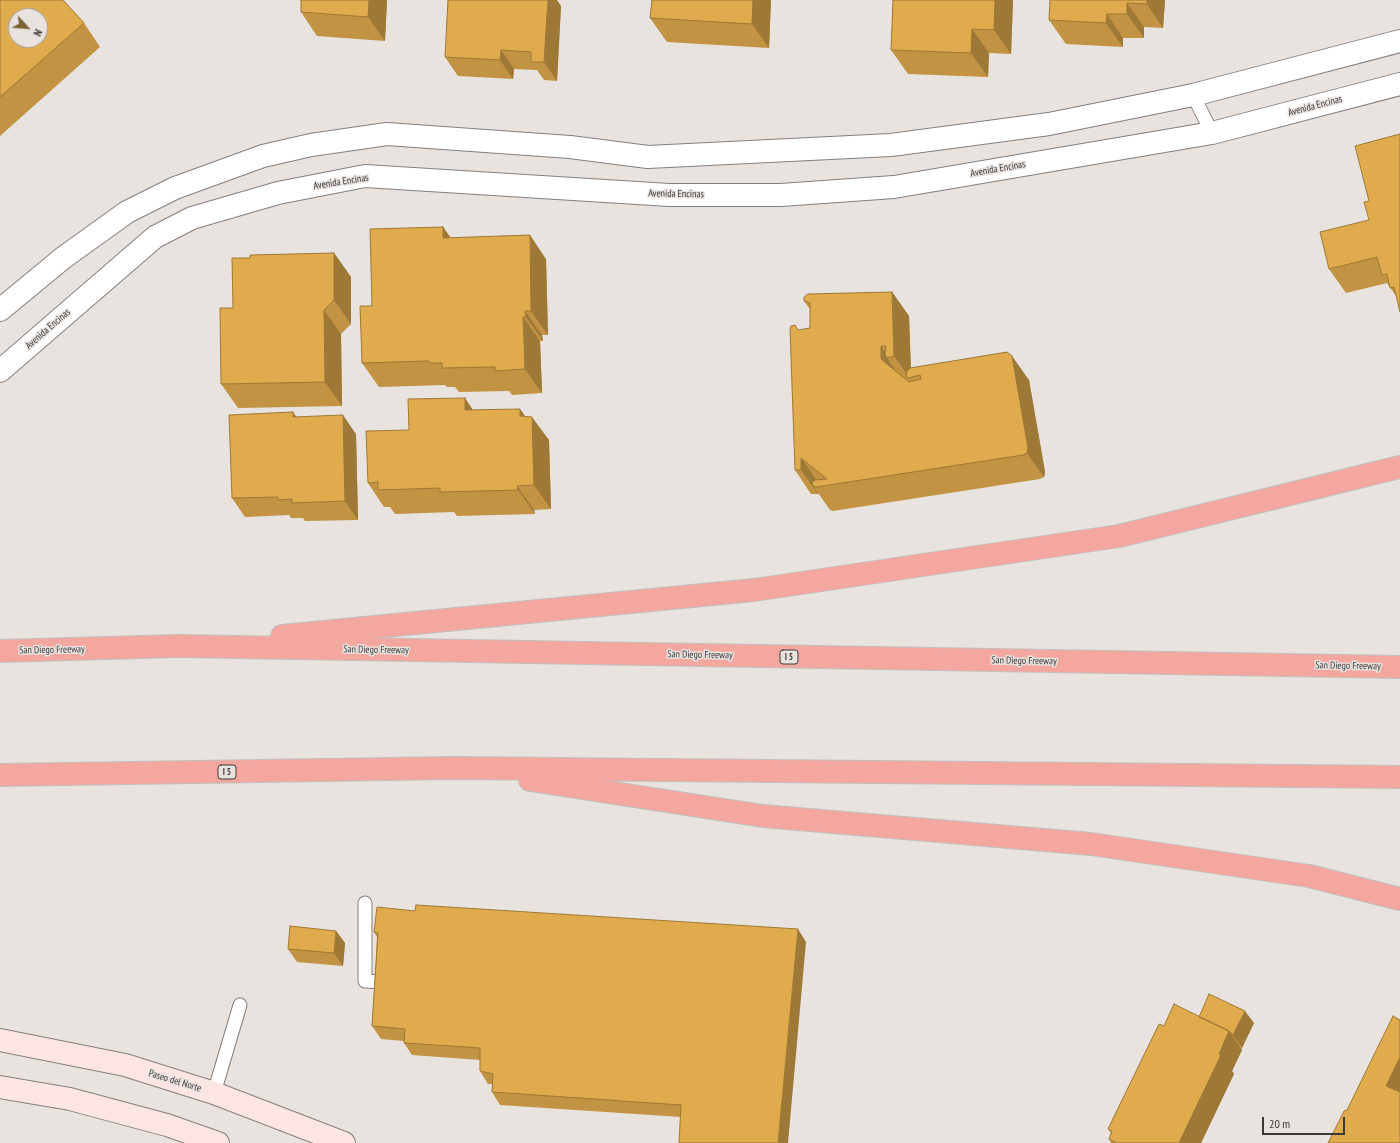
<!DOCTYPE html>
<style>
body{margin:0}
#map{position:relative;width:1400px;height:1143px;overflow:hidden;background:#e9e3e0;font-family:"PT Sans Narrow",sans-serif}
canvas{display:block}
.north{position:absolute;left:8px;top:8px;width:40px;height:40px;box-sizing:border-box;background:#e9e3e0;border:1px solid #a39f9d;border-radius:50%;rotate:116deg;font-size:11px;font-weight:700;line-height:16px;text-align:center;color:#3b3938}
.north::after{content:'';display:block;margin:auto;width:14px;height:18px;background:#786433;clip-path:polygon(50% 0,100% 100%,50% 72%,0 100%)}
.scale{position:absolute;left:1262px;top:1117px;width:83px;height:18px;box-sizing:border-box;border:2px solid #3b3938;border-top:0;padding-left:5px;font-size:12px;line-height:14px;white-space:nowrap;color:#3b3938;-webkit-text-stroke:3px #e9e3e0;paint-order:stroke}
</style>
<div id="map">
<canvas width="1400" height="1143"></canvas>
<div class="north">N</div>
<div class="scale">20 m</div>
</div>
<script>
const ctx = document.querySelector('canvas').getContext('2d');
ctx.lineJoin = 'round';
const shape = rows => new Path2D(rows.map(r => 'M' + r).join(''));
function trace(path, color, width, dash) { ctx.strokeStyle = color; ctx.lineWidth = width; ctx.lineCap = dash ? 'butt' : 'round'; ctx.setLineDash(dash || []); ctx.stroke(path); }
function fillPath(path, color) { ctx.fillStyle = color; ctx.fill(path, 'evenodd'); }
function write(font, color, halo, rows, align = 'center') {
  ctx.font = font + ' "PT Sans Narrow",sans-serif'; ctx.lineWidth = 3; ctx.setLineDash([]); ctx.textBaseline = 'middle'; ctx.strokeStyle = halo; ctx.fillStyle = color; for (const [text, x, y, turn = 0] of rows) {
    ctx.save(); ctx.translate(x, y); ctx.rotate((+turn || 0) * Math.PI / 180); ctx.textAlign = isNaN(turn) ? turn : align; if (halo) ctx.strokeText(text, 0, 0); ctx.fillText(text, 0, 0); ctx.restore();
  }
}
const service = shape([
 [1193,95,1212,133],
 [365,903,365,981,382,982],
 [214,1093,240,1005]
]);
const tertiary = shape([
 [0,310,63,258,127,212,175,188,263,156,311,145,387,134,570,147,648,157,891,145,1049,124,1193,95,1400,41],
 [0,371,155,237,192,218,278,193,365,176,669,195,781,195,894,187,1212,133,1400,84]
]);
const secondary = shape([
 [0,1040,125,1065,214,1093,344,1143],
 [0,1087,70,1099,167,1125,218,1143]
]);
const motorway = shape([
 [282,636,754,590,1119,536,1400,467],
 [0,651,178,646,1400,667],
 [0,775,454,768,1400,777],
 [530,780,763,816,1091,844,1309,876,1400,899]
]);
const wall = shape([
 [0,0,84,23,100,47,0,136],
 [300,0,387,0,385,41,317,36,301,12,301,2],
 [652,0,771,0,769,48,667,42,650,18],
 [893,0,1013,0,1011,54,989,53,988,77,908,74,891,50],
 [1050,0,1165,0,1163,28,1144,27,1144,38,1123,38,1123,47,1066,44,1049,20],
 [561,6,557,81,544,80,537,70,514,69,513,79,458,76,445,57],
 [1400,134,1396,296,1387,283,1346,293,1329,269,1369,220,1369,201],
 [443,227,451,238,546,259,548,335,542,335,543,341,540,341,542,393,512,395,509,391,459,392,455,387,447,387,445,385,379,387,362,363,372,306],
 [334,253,351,277,351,324,341,334,342,406,238,408,221,384,233,308,250,258],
 [892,292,909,316,911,368,1029,380,1045,472,1044,477,1040,479,833,511,830,510,818,493,818,494,811,494,795,470,798,330,810,328,810,309,804,301],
 [520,409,525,416,549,440,551,509,534,510,535,514,457,516,454,512,395,514,390,507,384,507,368,483,409,430,473,410],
 [296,417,356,434,358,520,305,521,303,518,291,518,289,515,245,517,232,498],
 [415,911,806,942,681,1117,500,1105,492,1092,492,1084,488,1084,480,1071,480,1060,412,1055,404,1043,404,1041,381,1039,372,1026,377,937,374,932],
 [336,931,345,943,343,966,297,962,288,949],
 [1199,1017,1254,1023,1242,1048,1241,1047,1242,1050,1232,1071,1234,1074,1201,1143,1111,1143,1109,1139,1111,1133,1108,1129]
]);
const shadedWall = shape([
 [369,0,387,0,385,41,368,17],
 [548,0,557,0,561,6,557,81,544,62],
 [753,0,771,0,769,48,752,24],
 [995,0,1013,0,1011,54,994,30],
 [1147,0,1165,0,1163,28,1147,4],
 [1127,3,1144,27,1144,38,1127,14],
 [1107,14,1123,38,1123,47,1106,23],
 [972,29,989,53,988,77,971,53],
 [501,50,514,69,513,79,500,60],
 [443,227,459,250,443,238],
 [530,235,546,259,548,335,531,311],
 [334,253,351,277,351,324,334,300],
 [892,292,909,316,911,377,909,377,894,356],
 [324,310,341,334,342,406,325,382],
 [525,311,542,335,543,341,526,317],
 [523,317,540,341,542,393,525,369],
 [881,346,889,358,887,358,898,374,881,359],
 [1012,356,1029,380,1045,472,1044,477,1027,453],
 [465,398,481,422,465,410],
 [520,409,533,428,532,417,549,440,551,509,534,485,520,416],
 [293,412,306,431,293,417],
 [343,415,356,434,358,520,345,501],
 [801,458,818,482,813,486,818,493,818,494,801,470],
 [517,486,534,510,535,514,518,490],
 [798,929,806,942,788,1143,778,1143],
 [336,931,345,943,343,966,334,953],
 [1245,1011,1254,1023,1242,1048,1233,1035],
 [1229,1031,1242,1050,1232,1071,1234,1074,1201,1143,1179,1143],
 [1400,1057,1400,1105,1386,1086]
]);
const building = shape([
 [0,0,63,0,84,23,0,97,0,0],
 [16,16,40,16,40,40,16,40,16,16],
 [301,0,369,0,368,17,301,12,301,0],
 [448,0,548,0,544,62,531,62,531,52,501,50,500,60,445,57,448,0],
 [652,0,753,0,752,24,650,18,652,0],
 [893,0,995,0,994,30,972,29,971,53,891,50,893,0],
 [1050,0,1147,0,1147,4,1127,3,1127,14,1107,14,1106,23,1049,20,1050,0],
 [1400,134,1400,312,1394,287,1390,288,1387,274,1382,275,1377,257,1329,269,1320,232,1369,220,1364,202,1369,201,1355,146,1400,134],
 [443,227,443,238,530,235,531,311,525,311,526,317,523,317,525,369,495,371,495,367,442,368,442,363,430,363,429,361,362,363,360,306,372,306,370,229,443,227],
 [334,253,334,300,324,310,325,382,221,384,220,308,233,308,232,258,250,258,250,255,334,253],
 [892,292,894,356,887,358,885,354,886,346,881,346,881,359,909,382,921,379,920,375,908,378,906,376,907,371,910,368,1007,352,1012,356,1028,448,1027,453,1023,455,816,487,813,486,812,483,815,480,827,479,801,458,801,470,795,470,790,329,791,326,795,325,798,330,810,328,810,303,804,301,804,297,808,294,892,292],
 [465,398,465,410,520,409,520,416,532,417,534,485,517,486,518,490,440,492,440,488,378,490,378,482,368,483,366,431,409,430,408,399,465,398],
 [293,412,293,417,343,415,345,501,292,503,292,499,278,500,278,497,232,498,229,415,293,412],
 [416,905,798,929,778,1143,679,1143,681,1105,492,1092,493,1074,480,1071,480,1048,404,1043,405,1029,372,1026,378,933,374,932,377,907,415,911,416,905],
 [290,926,336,931,334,953,288,949,290,926],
 [1209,994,1245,1011,1233,1035,1229,1031,1199,1017,1209,994],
 [1174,1004,1229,1031,1219,1054,1221,1055,1179,1143,1117,1143,1109,1139,1112,1131,1108,1129,1159,1024,1164,1026,1174,1004],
 [1393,1016,1400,1020,1400,1057,1386,1086,1400,1092,1400,1143,1328,1143,1344,1111,1347,1110,1393,1016]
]);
const shields = [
 [789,657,18],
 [227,772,18]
];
const shieldNames = [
 ["I 5",789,657],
 ["I 5",227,772]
];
const streetNames = [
 ["Avenida Encinas",1315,106,-15],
 ["Avenida Encinas",998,169,-10],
 ["Avenida Encinas",341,182,-9],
 ["Avenida Encinas",676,194,1],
 ["Avenida Encinas",48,329,-41],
 ["San Diego Freeway",52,650,-1],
 ["San Diego Freeway",376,650,1],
 ["San Diego Freeway",700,655,1],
 ["San Diego Freeway",1024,661,1],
 ["San Diego Freeway",1348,666,1],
 ["Paseo del Norte",175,1081,17]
];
trace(service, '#847f7c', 15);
trace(tertiary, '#847f7c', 24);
trace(secondary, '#847f7c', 24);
trace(motorway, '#c0c0bf', 24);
trace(service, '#fff', 13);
trace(tertiary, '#fff', 22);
trace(secondary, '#fce5e2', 22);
trace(motorway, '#f4a79f', 22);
fillPath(wall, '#c19342');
fillPath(shadedWall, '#9d7836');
fillPath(building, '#e0ab4d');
trace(building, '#9d7836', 1);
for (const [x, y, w] of shields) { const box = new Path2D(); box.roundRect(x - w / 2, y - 7, w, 14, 3); ctx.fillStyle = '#e9e3e0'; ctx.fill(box); trace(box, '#3b3938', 1); }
write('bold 9px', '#3b3938', null, shieldNames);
write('10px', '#3b3938', '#e9e3e0', streetNames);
</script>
